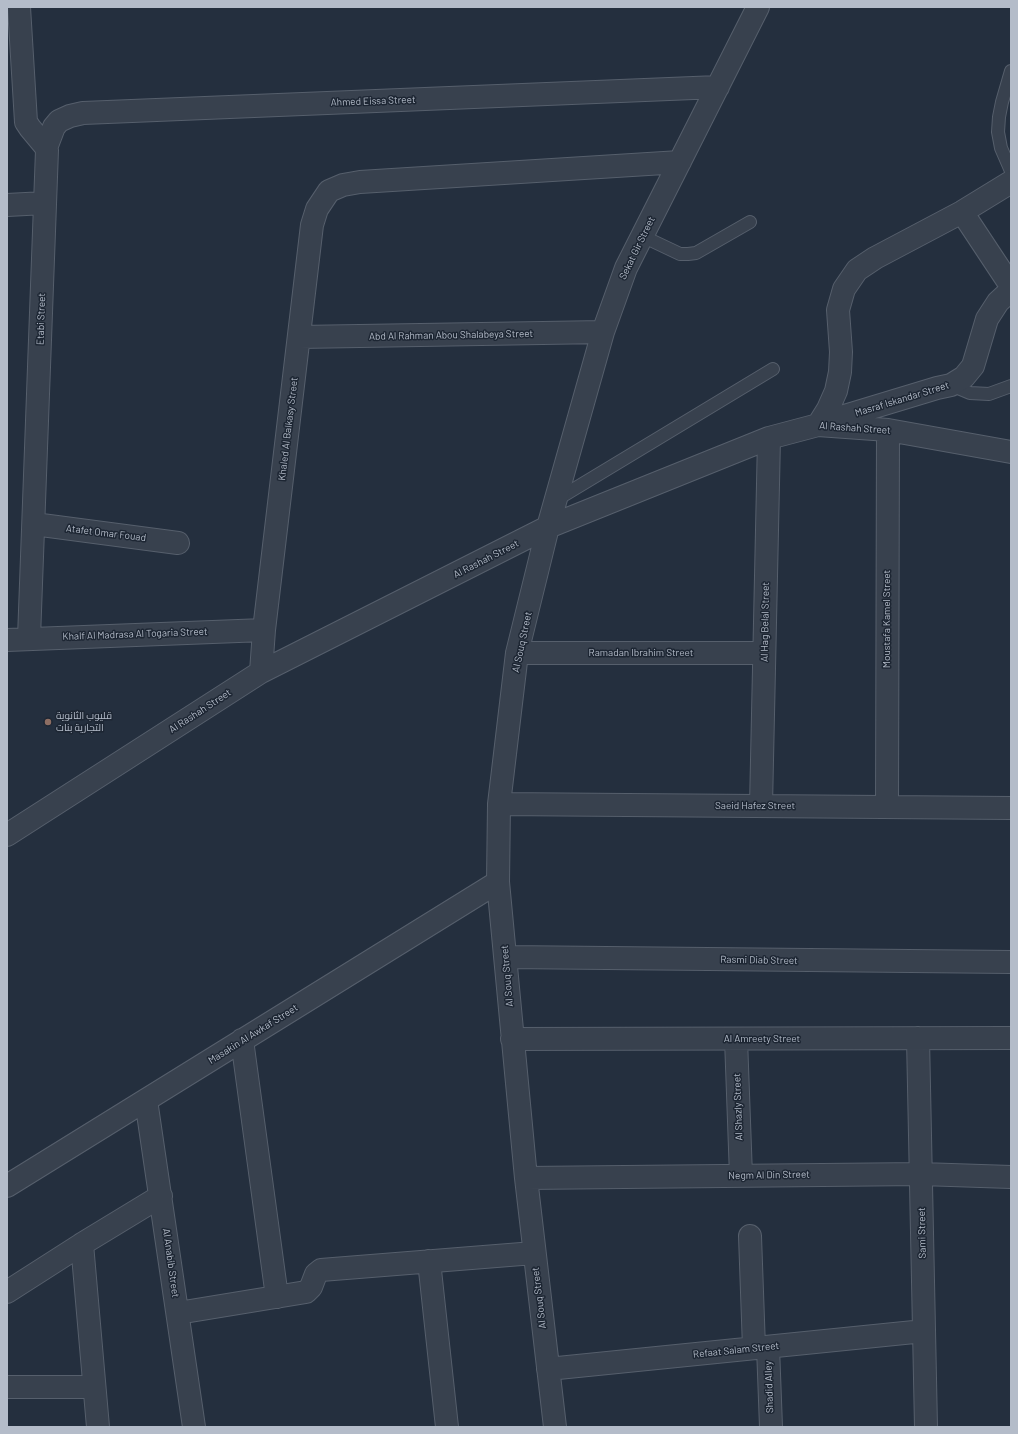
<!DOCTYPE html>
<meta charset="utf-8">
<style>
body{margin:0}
#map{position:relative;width:1018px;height:1434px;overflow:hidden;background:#242f3e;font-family:Barlow,sans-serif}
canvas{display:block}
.frame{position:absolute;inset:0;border:8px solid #b4bcc9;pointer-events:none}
</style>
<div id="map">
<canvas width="1018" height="1434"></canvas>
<div class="frame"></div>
</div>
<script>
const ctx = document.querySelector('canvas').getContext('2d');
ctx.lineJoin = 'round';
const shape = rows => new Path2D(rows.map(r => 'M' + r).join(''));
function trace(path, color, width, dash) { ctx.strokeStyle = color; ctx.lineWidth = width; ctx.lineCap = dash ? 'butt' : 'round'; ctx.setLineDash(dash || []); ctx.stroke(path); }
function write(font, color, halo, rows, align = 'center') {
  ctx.font = font + ' Barlow,Cairo,sans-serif'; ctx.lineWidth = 3; ctx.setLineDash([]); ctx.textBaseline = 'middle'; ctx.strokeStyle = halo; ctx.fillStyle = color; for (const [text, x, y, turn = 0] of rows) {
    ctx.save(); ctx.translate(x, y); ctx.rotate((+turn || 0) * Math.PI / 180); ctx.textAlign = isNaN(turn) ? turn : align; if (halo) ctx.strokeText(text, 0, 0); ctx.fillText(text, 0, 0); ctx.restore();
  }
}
const service = shape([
 [1011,71,1002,102,999,117,998,132,1001,148,1011,171],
 [642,236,680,254,688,254,696,253,750,222],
 [951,385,970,393,989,394,1011,386],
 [556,500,773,369]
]);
const minor = shape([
 [19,7,26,122,30,128,45,146,47,150,29,638],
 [46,148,54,127,59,121,70,116,83,113,718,87],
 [7,205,45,203],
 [962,212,1011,286],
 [299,337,603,332],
 [828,421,937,388,951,385,964,377,973,366,987,319,998,302,1011,290],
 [818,425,828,409,836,391,840,372,841,352,838,310,844,289,857,270,875,258,962,212,1011,182],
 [34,524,178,543],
 [7,640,264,630],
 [517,653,764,653],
 [261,672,264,630,312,225,317,209,329,191,343,185,360,182,680,162],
 [499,804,1011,808],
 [761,806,769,438],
 [887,807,888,430],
 [7,835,261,672,548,527,769,438,818,425,888,430,1011,452],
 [506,957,1011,962],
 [918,1038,926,1427],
 [512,1039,1011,1038],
 [736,1039,741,1176],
 [242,1040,277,1297],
 [146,1100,194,1427],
 [526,1178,921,1174,1011,1177],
 [7,1186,498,882],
 [750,1236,754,1348],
 [82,1244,98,1427],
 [429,1261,447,1427],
 [7,1292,82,1244,161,1196],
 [178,1313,306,1292,311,1287,316,1274,321,1270,534,1253],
 [768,1347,771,1427],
 [548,1369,924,1331],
 [7,1387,94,1387],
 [555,1427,526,1178,498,882,499,804,517,653,548,527,603,332,626,268,758,7]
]);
const markers = [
 [48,722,4,"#8d6e63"]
];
const streetNames = [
 ["Ahmed Eissa Street",373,101,-2],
 ["Sekat Gir Street",637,248,-64],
 ["Etabi Street",41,319,-88],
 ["Abd Al Rahman Abou Shalabeya Street",451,335,-1],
 ["Masraf Iskandar Street",902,399,-17],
 ["Al Rashah Street",855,428,4],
 ["Khaled Al Balkasy Street",288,429,-83],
 ["Atafet Omar Fouad",106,533,7],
 ["Al Rashah Street",486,559,-27],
 ["Moustafa Kamel Street",887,619,-90],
 ["Al Hag Belal Street",765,622,-89],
 ["Khalf Al Madrasa Al Togaria Street",135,634,-2],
 ["Al Souq Street",522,642,-78],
 ["Ramadan Ibrahim Street",641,653],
 ["Al Rashah Street",200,711,-33],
 ["Saeid Hafez Street",755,806],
 ["Rasmi Diab Street",759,960,1],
 ["Al Souq Street",507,976,-95],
 ["Masakin Al Awkaf Street",253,1034,-32],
 ["Al Amreety Street",762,1039],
 ["Al Shazly Street",738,1107,-92],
 ["Negm Al Din Street",769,1175,-1],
 ["Sami Street",922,1233,-91],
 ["Al Anabib Street",171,1263,82],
 ["Al Souq Street",539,1298,-97],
 ["Refaat Salam Street",736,1350,-6],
 ["Shadid Alley",769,1387,-92]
];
const poiNames = [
 ["قليوب الثانوية",56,716],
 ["التجارية بنات",56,728]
];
trace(service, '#565f6c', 14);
trace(minor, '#565f6c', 24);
trace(service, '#38414e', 12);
trace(minor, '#38414e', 22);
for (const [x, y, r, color] of markers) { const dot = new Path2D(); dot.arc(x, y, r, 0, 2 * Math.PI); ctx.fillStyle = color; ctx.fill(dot); trace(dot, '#1d2633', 1.5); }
write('10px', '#b4bcc9', '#1d2633', streetNames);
write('10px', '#b4bcc9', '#1d2633', poiNames, 'left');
</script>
